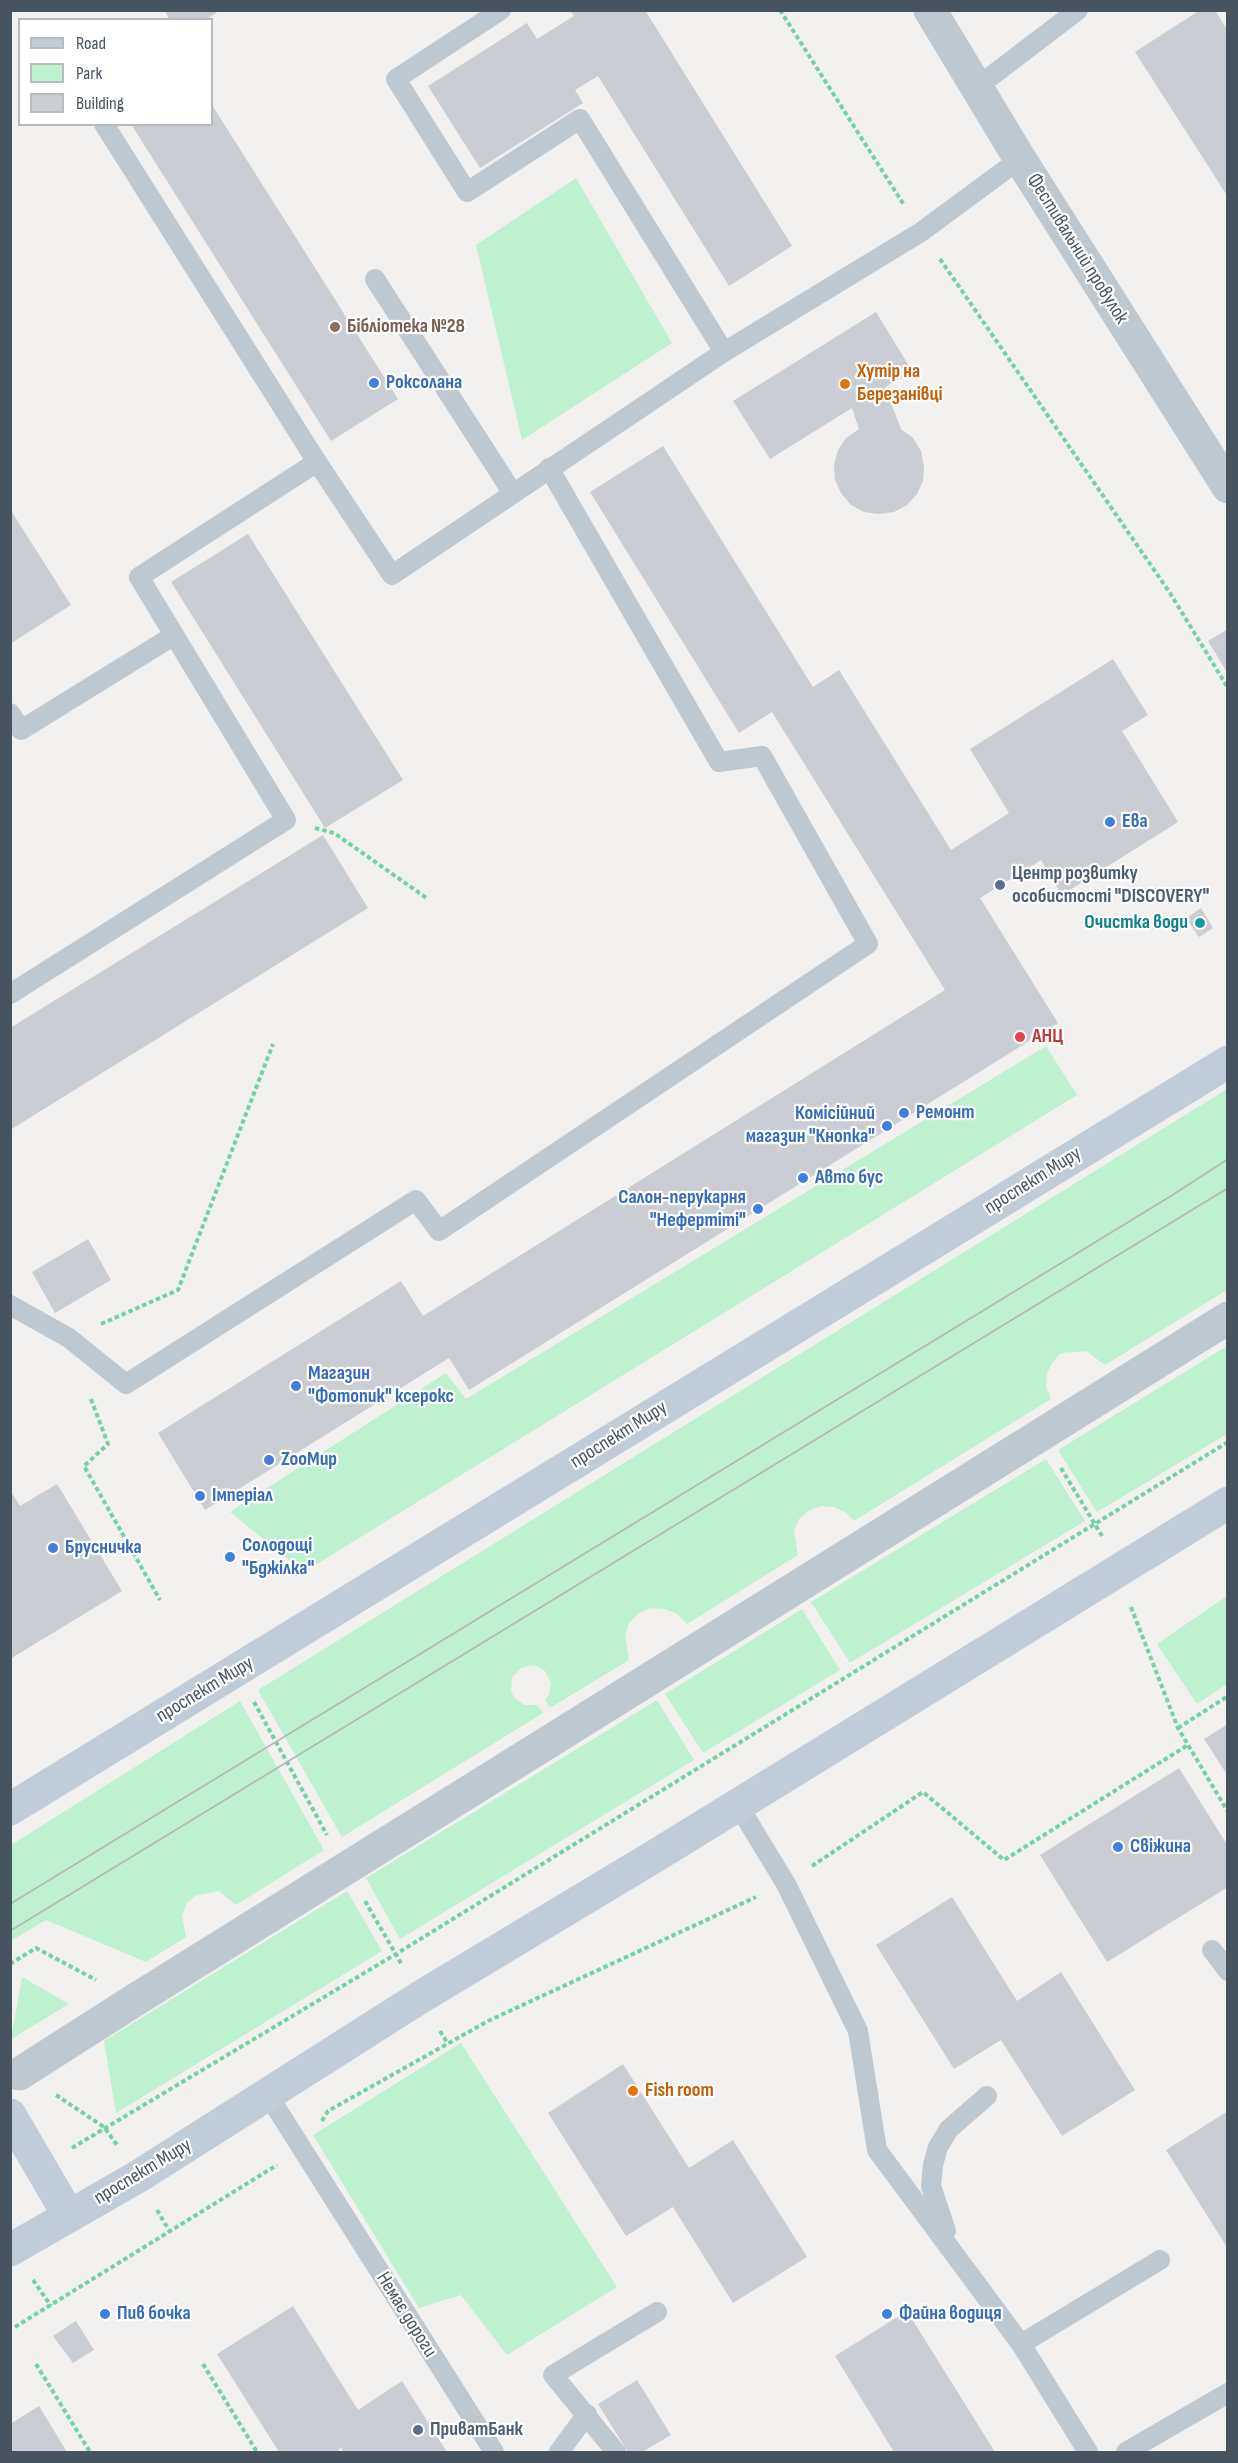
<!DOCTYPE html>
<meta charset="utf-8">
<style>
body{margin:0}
#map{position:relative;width:1238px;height:2463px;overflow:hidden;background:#f3f0f0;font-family:"Sofia Sans Condensed",sans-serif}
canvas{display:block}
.frame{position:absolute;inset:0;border:12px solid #47545f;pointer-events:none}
.legend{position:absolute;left:18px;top:18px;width:195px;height:108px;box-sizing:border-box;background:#fff;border:2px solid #b5bbbf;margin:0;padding:8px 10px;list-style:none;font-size:18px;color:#47545f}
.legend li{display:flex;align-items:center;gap:12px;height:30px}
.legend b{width:30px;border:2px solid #b5bbbf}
</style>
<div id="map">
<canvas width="1238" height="2463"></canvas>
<div class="frame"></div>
<ul class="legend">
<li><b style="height:8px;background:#c0ccd8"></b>Road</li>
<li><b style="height:16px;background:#bef1d0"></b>Park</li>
<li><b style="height:16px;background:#cacdd3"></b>Building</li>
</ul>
</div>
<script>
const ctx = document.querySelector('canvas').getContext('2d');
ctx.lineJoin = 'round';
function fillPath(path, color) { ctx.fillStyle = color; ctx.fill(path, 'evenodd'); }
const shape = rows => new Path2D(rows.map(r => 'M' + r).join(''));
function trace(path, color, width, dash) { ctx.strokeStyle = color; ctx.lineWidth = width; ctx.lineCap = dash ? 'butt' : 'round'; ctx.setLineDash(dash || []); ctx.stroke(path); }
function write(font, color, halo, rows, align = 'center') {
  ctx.font = font + ' "Sofia Sans Condensed",sans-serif'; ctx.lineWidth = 4.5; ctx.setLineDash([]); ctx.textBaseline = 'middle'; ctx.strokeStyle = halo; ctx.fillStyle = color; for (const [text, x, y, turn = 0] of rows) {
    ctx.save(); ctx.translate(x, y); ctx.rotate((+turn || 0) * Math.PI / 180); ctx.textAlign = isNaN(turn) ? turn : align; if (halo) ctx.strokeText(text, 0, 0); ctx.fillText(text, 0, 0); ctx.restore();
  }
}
const green = shape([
 [576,178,672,343,522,440,476,245],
 [1046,1046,1077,1095,304,1572,230,1512,446,1373,466,1399],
 [1227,1089,1227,1290,1105,1365,1086,1351,1061,1353,1052,1363,1047,1374,1046,1387,1051,1399,854,1521,845,1512,834,1507,821,1506,808,1511,799,1519,794,1531,798,1555,687,1624,677,1614,665,1609,651,1608,639,1613,629,1623,625,1635,629,1660,550,1708,545,1700,549,1695,551,1683,545,1671,534,1665,521,1668,512,1677,511,1690,514,1697,524,1705,537,1705,543,1713,342,1837,258,1690],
 [1227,1346,1227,1434,1097,1512,1058,1450],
 [1046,1459,1085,1521,850,1663,811,1602],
 [1227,1596,1227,1684,1197,1704,1157,1644],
 [802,1609,840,1670,703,1753,665,1694],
 [657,1700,694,1760,400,1939,366,1878],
 [240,1701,324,1850,236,1905,219,1891,195,1896,187,1903,182,1915,186,1937,146,1962,46,1920,11,1941,11,1845],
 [347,1891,382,1951,116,2113,104,2041],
 [22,1977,69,2004,11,2039],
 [461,2043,617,2287,507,2355,461,2295,419,2308,313,2135]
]);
const building = shape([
 [164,10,220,10,206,20,170,20],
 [570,10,645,10,792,246,729,286,598,76,575,90,583,103,480,168,428,86,527,23,537,39,574,16],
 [1200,10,1215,10,1228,31,1228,197,1135,52],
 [212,105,398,399,331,441,131,124,212,124],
 [876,312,912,371,885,387,901,429,913,438,921,451,924,466,923,481,917,494,907,505,894,512,879,514,864,512,851,505,841,493,835,480,834,465,838,450,846,438,859,429,852,408,770,459,733,401],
 [663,446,813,687,839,670,951,850,1009,813,970,749,1113,659,1148,715,1122,731,1178,822,1062,895,1041,860,980,898,1058,1023,469,1390,449,1358,205,1510,158,1433,401,1281,423,1316,945,990,772,712,739,733,590,492],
 [10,509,71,605,10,644],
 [248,534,403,780,325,828,171,582],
 [1228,629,1228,674,1208,641],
 [323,835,368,908,10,1130,10,1028],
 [1201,908,1213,928,1199,937,1186,918],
 [88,1239,111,1280,55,1313,32,1272],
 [57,1484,122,1591,10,1659,10,1490,20,1506],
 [1228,1724,1228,1776,1204,1739],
 [1179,1768,1228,1846,1228,1887,1107,1962,1040,1855],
 [952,1897,1017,2001,1061,1972,1135,2090,1062,2136,1001,2040,954,2069,876,1945],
 [623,2064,689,2168,733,2140,807,2257,733,2303,673,2207,626,2236,548,2113],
 [1228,2111,1228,2249,1166,2150],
 [293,2306,358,2410,402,2381,447,2452,344,2452,341,2448,335,2452,279,2452,217,2354],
 [907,2311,995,2452,894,2452,835,2356],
 [76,2321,94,2350,73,2363,53,2336],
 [637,2380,671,2435,642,2452,628,2452,598,2404],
 [39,2406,67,2452,10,2452,10,2424]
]);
const path = shape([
 [780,10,904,205],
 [645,11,645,10],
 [940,259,1170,593,1228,688],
 [315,828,334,833,428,899],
 [101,1324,178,1290,273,1044],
 [91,1399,108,1444,84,1466,160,1600],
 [1061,1468,1102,1536],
 [1131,1607,1178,1728,1228,1812],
 [254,1702,327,1835],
 [1178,1728,1228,1696],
 [812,1866,923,1792,1004,1860,1188,1745],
 [365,1901,402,1965],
 [10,1964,36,1948,96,1980],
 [440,2031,448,2044],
 [56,2095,104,2127,117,2145],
 [322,2121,328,2111,488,2021,756,1897],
 [72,2148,396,1954,1228,1442],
 [157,2210,170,2232],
 [33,2280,51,2306],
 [15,2327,277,2165],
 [36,2364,90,2452],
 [203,2364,257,2452]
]);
const lane = shape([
 [501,10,396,79,467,192,580,119,724,352],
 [977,87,1078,10],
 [104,124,317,462,392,575,724,352,921,232,1020,159],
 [375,279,512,492],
 [10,713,21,730,173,636],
 [10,994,286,820,139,577,317,462],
 [10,1305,69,1338,126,1384,416,1200,439,1231,868,944,762,756,719,762,549,468],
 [738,1805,786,1884,858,2031,877,2150,1021,2344,1088,2452],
 [1212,1950,1228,1971],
 [268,2095,494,2452],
 [946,2231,931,2186,933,2165,938,2147,949,2129,987,2096],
 [1021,2344,1160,2260],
 [559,2452,587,2414],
 [616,2452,553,2375,657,2312],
 [1126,2452,1228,2393]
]);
const street = shape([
 [930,10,1020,159,1228,487],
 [19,2074,135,2000,1228,1318]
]);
const secondary = shape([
 [10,1809,1228,1062],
 [10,2115,69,2216],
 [10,2250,139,2176,419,1998,655,1856,1228,1503]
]);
const tram = shape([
 [10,1904,1171,1196,1228,1159],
 [10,1931,1228,1188]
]);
const markers = [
 [335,327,6,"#8d6e63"],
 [374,383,6,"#3f7fe0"],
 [845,384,6,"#e8710a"],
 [1110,822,6,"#3f7fe0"],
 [1000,885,6,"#5c6f8a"],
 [1200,923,6,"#0f9aa8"],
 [1020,1037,6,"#e0444e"],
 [904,1113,6,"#3f7fe0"],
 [887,1126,6,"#3f7fe0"],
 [803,1178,6,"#3f7fe0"],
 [758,1209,6,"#3f7fe0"],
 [296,1386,6,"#3f7fe0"],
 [269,1460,6,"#3f7fe0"],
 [200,1496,6,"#3f7fe0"],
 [53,1548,6,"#3f7fe0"],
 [230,1557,6,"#3f7fe0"],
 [1118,1847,6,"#3f7fe0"],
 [633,2091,6,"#e8710a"],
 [105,2314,6,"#3f7fe0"],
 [887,2314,6,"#3f7fe0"],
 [418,2430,6,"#5c6f8a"]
];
const streetNames = [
 ["Фестивальний провулок",1077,249,58],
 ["проспект Миру",1033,1181,-32],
 ["проспект Миру",619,1435,-32],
 ["проспект Миру",205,1690,-31],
 ["проспект Миру",143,2172,-31],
 ["Немає дороги",406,2315,58]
];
const educationNames = [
 ["Бібліотека №28",347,327]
];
const foodNames = [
 ["Хутір на",857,372],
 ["Березанівці",857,395],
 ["Fish room",645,2091]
];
const shopNames = [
 ["Роксолана",386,383],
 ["Ева",1122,822],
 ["Ремонт",916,1113],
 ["Комісійний",875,1114,"right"],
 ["магазин \"Кнопка\"",875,1137,"right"],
 ["Авто бус",815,1178],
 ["Салон-перукарня",746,1198,"right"],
 ["\"Нефертіті\"",746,1221,"right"],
 ["Магазин",308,1374],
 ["\"Фотопик\" ксерокс",308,1397],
 ["ZooМир",281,1460],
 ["Імперіал",212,1496],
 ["Солодощі",242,1546],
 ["\"Бджілка\"",242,1569],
 ["Брусничка",65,1548],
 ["Свіжина",1130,1847],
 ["Пив бочка",117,2314],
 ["Файна водиця",899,2314]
];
const serviceNames = [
 ["Центр розвитку",1012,874],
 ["особистості \"DISCOVERY\"",1012,897],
 ["ПриватБанк",430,2430]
];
const cultureNames = [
 ["Очистка води",1188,923]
];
const healthNames = [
 ["АНЦ",1032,1037]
];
fillPath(green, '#bef1d0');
fillPath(building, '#cacdd3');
trace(path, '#74d1a0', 4, [4.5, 3]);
trace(lane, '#bdc8d0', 20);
trace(street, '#bdc8d0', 33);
trace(secondary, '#c0ccd8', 33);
trace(tram, '#b2b6bb', 1.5);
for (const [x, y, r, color] of markers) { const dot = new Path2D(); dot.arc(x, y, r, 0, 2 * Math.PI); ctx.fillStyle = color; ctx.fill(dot); trace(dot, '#fff', 2); }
write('20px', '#47545f', '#fff', streetNames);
write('bold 20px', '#785e54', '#fff', educationNames, 'left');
write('bold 20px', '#c56008', '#fff', foodNames, 'left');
write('bold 20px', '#366cbe', '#fff', shopNames, 'left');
write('bold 20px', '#4e5e75', '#fff', serviceNames, 'left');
write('bold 20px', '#0d838f', '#fff', cultureNames, 'right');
write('bold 20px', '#be3a42', '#fff', healthNames, 'left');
</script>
